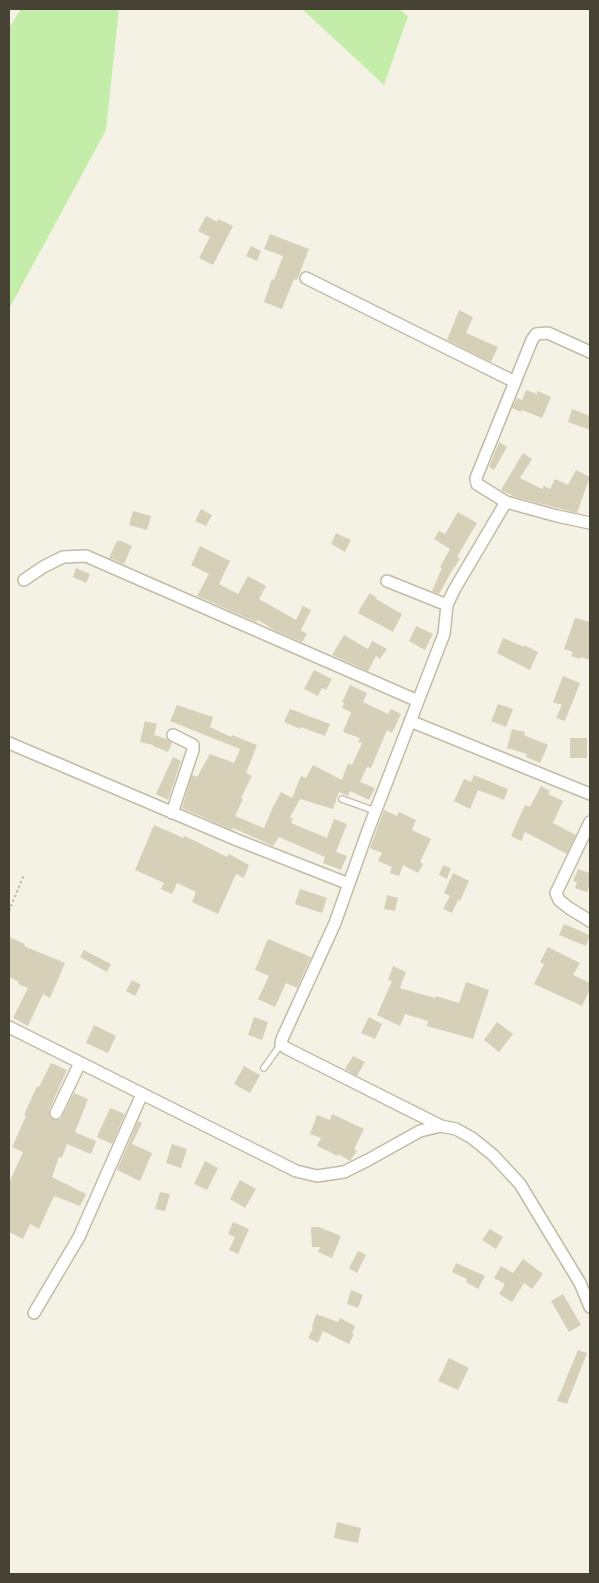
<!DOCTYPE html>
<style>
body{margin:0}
#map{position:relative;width:599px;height:1583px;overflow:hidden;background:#f4f2e5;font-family:"Titillium Web",sans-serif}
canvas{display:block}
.frame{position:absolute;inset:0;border:10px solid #474334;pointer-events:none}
</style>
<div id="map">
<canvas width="599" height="1583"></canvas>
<div class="frame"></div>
</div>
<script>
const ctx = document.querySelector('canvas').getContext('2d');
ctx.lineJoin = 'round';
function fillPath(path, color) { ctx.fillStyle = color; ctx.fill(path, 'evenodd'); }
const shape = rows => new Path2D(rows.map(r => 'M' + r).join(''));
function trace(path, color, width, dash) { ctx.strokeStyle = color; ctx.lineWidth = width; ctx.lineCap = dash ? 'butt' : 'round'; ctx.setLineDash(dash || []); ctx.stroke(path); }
const green = shape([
 [21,9,119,9,106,130,9,309,9,28],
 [302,9,399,9,408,16,384,85]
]);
const building = shape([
 [206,216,217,222,218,219,233,226,213,265,199,258,210,237,198,231],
 [270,234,309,249,297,280,294,279,282,309,264,302,272,279,274,280,283,256,264,249],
 [251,246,261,251,257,261,246,256],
 [459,310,473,317,466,333,498,347,491,362,447,340],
 [526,390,537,394,538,391,551,397,542,418,522,410,521,412,512,408,517,398,522,400],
 [572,409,590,416,590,430,568,422],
 [499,442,507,447,494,470,489,467],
 [523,453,532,459,520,478,542,489,544,486,550,489,555,479,568,485,576,470,590,477,577,513,515,497,501,490],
 [201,509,212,515,206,526,195,521],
 [133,511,151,516,147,530,129,525],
 [458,512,477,523,457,557,460,558,455,567,454,567,439,594,432,591,442,568,440,567,450,549,434,539,439,531,445,534],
 [336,533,351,540,345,552,331,544],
 [117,541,121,541,132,546,124,564,109,558],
 [200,546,230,561,219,584,238,594,248,576,266,586,259,599,296,620,303,606,311,610,301,630,307,634,302,642,276,631,258,620,256,622,197,596,209,574,191,565],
 [76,568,90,574,86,583,73,577],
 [370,593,377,598,376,599,402,614,393,632,358,613,360,610,359,610],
 [575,618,590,622,590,660,581,657,580,659,571,656,573,652,564,649],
 [416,626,433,634,425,650,409,641],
 [344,635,368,649,372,641,387,649,380,659,376,656,368,671,332,655],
 [503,638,524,647,524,645,538,652,530,670,497,653],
 [314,670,332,679,326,690,322,688,318,696,304,689],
 [563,676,580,683,565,721,556,718,562,705,553,702],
 [350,685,367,693,363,702,388,714,391,709,401,714,392,733,387,730,371,768,367,767,360,782,375,788,369,800,350,791,348,796,339,792,333,809,300,799,290,817,293,819,291,823,327,838,334,819,347,824,336,852,347,856,341,870,323,863,325,857,279,837,273,846,233,828,232,830,182,808,192,775,197,777,210,754,234,763,240,749,170,721,177,705,213,717,210,727,231,737,232,735,257,745,246,773,252,776,241,798,243,799,235,816,264,828,273,807,281,792,292,798,301,776,306,778,313,765,342,780,348,763,352,765,362,743,358,742,360,738,343,732,351,712,342,708,344,703,342,702],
 [498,704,513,709,506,727,491,721],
 [290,709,330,724,325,736,301,727,300,729,284,722],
 [145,721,157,724,154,735,167,739,172,743,168,752,153,746,153,745,140,742],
 [512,729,525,732,524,735,548,745,540,763,526,757,527,754,507,748],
 [570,738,587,738,587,758,570,758],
 [173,757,181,761,168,800,156,794],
 [474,775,508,789,504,800,478,790,470,809,454,801,464,779,471,782],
 [541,786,550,791,548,794,563,801,553,823,576,835,567,854,525,832,521,841,511,836,525,805,530,807],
 [384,810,397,816,399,812,416,820,412,830,431,839,420,862,423,864,418,873,403,865,399,876,390,873,392,867,378,861,382,853,370,848],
 [154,825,183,838,184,836,193,840,227,857,229,854,249,865,244,878,236,874,218,914,192,902,196,892,177,883,172,894,161,889,164,883,135,870],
 [443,865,451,868,447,879,439,875],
 [578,869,590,873,590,884,587,892,575,888,577,882,573,881],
 [453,873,469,881,460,901,458,900,452,913,443,909,450,896,444,893],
 [300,889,327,898,322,913,295,904],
 [387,895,398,898,395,911,384,909],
 [564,924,590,935,586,946,559,935],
 [9,937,25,944,24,946,65,963,50,998,43,994,28,1026,13,1018,28,988,18,984,19,982,9,977],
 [268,939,311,957,297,988,286,983,275,1007,258,999,269,976,255,970],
 [548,947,580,963,573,975,590,983,590,989,582,1006,534,984,544,964,540,962],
 [84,950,111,964,107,972,80,957],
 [393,966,406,972,400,988,435,998,436,996,459,1003,466,982,489,990,473,1039,427,1026,428,1021,405,1014,400,1026,377,1015,392,981,388,980],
 [132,980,141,985,135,996,126,991],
 [254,1017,268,1022,262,1040,248,1035],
 [369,1017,382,1024,375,1039,361,1033],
 [497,1022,513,1034,499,1052,484,1040],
 [94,1025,116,1036,108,1053,86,1043],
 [353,1056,365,1062,357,1076,345,1069],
 [51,1063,67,1070,49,1110,50,1117,56,1120,61,1119,74,1093,88,1099,75,1132,96,1141,91,1154,67,1144,62,1158,59,1157,52,1177,86,1194,80,1206,54,1196,39,1229,30,1224,23,1239,9,1232,9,1183,23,1152,12,1147,26,1116,24,1115,37,1086,39,1087],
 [244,1066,260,1075,250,1093,234,1084],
 [110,1108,125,1114,112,1144,97,1137],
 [332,1114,364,1129,354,1149,357,1151,350,1161,339,1154,338,1156,317,1146,321,1138,310,1134,317,1115,330,1120],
 [138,1121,142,1123,132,1144,152,1153,140,1181,117,1170],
 [172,1144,187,1149,181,1168,166,1163],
 [205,1161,218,1168,207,1190,194,1184],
 [240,1180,256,1189,245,1208,230,1199],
 [160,1192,170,1194,165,1211,155,1209],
 [233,1222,249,1229,238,1254,229,1250,235,1237,228,1234],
 [311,1227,319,1227,341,1236,332,1258,318,1252,320,1247,312,1247],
 [490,1229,503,1237,496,1249,482,1240],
 [358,1251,366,1255,357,1273,349,1268],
 [523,1259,543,1274,532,1289,524,1283,512,1302,499,1294,505,1284,494,1278,501,1266,513,1273],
 [456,1263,485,1276,478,1289,466,1282,467,1279,452,1272],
 [351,1290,363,1295,358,1308,347,1304],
 [563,1294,581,1325,569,1332,551,1301],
 [316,1314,338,1322,340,1318,355,1326,352,1333,354,1334,349,1344,323,1331,318,1343,308,1338,313,1328,312,1327],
 [578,1350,587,1353,567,1404,557,1401],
 [449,1358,469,1368,458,1390,438,1381],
 [337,1522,361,1528,358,1543,334,1538]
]);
const path = shape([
 [9,911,24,875]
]);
const lane = shape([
 [342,799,375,811],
 [264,1068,281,1044]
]);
const street = shape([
 [306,278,515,382],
 [506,502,557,516,590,523],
 [24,580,43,567,63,557,86,556,418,701],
 [387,581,447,605],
 [410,721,590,794],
 [9,743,237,840,349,884],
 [172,813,193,750,193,745,173,735],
 [590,822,556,893,559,900,569,908,590,921],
 [9,1027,296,1171,317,1176,344,1172,368,1160,420,1131,441,1126,456,1129,472,1138,493,1155,520,1184,580,1283,590,1307],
 [56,1113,80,1063],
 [441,1126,286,1048,281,1044,282,1039,335,923,367,833,444,634,447,605,454,590,506,502,477,484,476,478,532,340,536,334,548,333,590,352],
 [34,1313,79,1237,142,1094]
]);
fillPath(green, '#c3eda8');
fillPath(building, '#d7d0b9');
trace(lane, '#c1bca6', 8);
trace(street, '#c1bca6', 14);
trace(path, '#c4bc96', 2, [2.5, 2.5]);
trace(lane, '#fff', 5.5);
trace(street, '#fff', 11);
</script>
